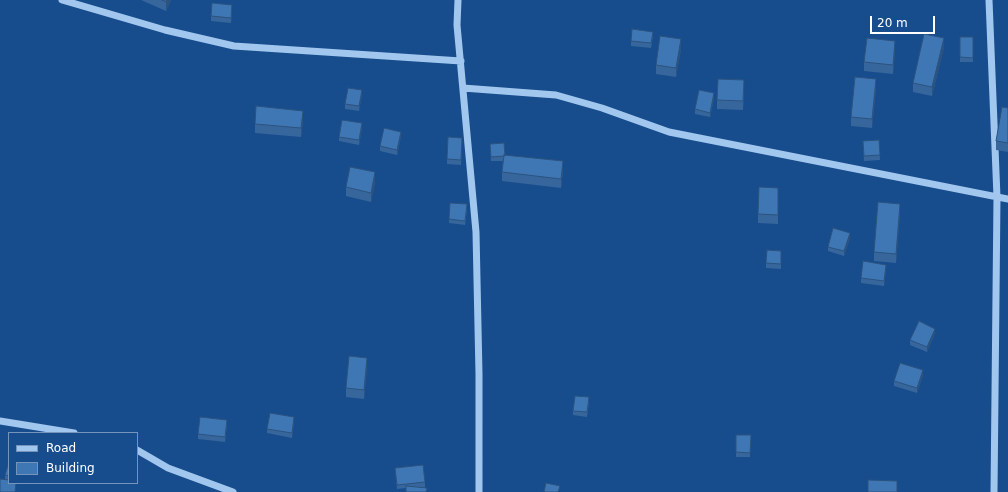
<!DOCTYPE html>
<style>
body{margin:0}
#map{position:relative;width:1008px;height:492px;overflow:hidden;background:#174d8d;font-family:"DejaVu Sans",sans-serif}
canvas{display:block}
.legend{position:absolute;left:8px;top:432px;width:130px;height:52px;box-sizing:border-box;background:#174d8d;border:1px solid #7494bb;margin:0;padding:5px 7px;list-style:none;font-size:12px;color:#fff}
.legend li{display:flex;align-items:center;gap:8px;height:20px}
.legend b{width:20px;border:1px solid #7494bb}
.scale{position:absolute;left:870px;top:16px;width:65px;height:18px;box-sizing:border-box;border:2px solid #fff;border-top:0;padding-left:5px;font-size:12px;line-height:14px;white-space:nowrap;color:#fff;-webkit-text-stroke:3px #174d8d;paint-order:stroke}
</style>
<div id="map">
<canvas width="1008" height="492"></canvas>
<ul class="legend">
<li><b style="height:5px;background:#a2c7ef"></b>Road</li>
<li><b style="height:11px;background:#3f77b5"></b>Building</li>
</ul>
<div class="scale">20 m</div>
</div>
<script>
const ctx = document.querySelector('canvas').getContext('2d');
ctx.lineJoin = 'round';
const shape = rows => new Path2D(rows.map(r => 'M' + r).join(''));
function trace(path, color, width, dash) { ctx.strokeStyle = color; ctx.lineWidth = width; ctx.lineCap = dash ? 'butt' : 'round'; ctx.setLineDash(dash || []); ctx.stroke(path); }
function fillPath(path, color) { ctx.fillStyle = color; ctx.fill(path, 'evenodd'); }
const minor = shape([
 [62,0,165,30,234,46,461,61],
 [458,0,457,25,476,232,479,374,479,492],
 [989,0,997,197,994,492],
 [463,88,556,95,602,108,669,132,1008,199],
 [0,421,74,433],
 [137,450,168,468,233,492]
]);
const wall = shape([
 [141,0,171,0,166,11],
 [232,10,231,23,211,21,211,16],
 [653,36,651,48,631,46,631,41],
 [960,37,973,37,973,62,960,62],
 [944,47,932,96,913,92,913,83],
 [681,49,676,77,656,74,656,65],
 [895,50,893,74,864,71,864,62],
 [876,88,872,128,851,126,851,117],
 [744,89,743,110,717,109,717,100],
 [362,95,359,111,345,109,345,104],
 [714,98,710,117,695,114,695,109],
 [1008,108,1008,152,996,150,996,141],
 [303,120,301,137,255,133,255,124],
 [362,128,359,145,339,141,339,137],
 [401,137,397,155,380,151,380,146],
 [462,138,461,165,447,164,447,159],
 [879,140,880,160,864,161,863,141],
 [490,144,505,156,563,170,561,188,502,181,502,172,503,161,491,161],
 [375,182,371,202,346,196,346,187],
 [778,188,778,224,758,223,758,214],
 [467,209,465,225,449,223,449,219],
 [900,213,896,263,874,261,874,252],
 [850,238,844,256,828,251,828,247],
 [781,255,781,269,766,268,766,263],
 [886,270,884,286,861,283,861,278],
 [935,333,927,352,910,345,910,340],
 [367,367,364,399,346,397,346,388],
 [923,375,917,393,894,386,894,381],
 [589,402,587,417,573,415,573,411],
 [294,422,292,438,267,433,267,429],
 [227,424,225,442,198,439,198,434],
 [736,435,751,435,750,457,736,457],
 [9,462,9,483,16,483,15,492,0,492,5,479,5,475],
 [395,468,425,482,425,487,418,487,427,492,406,488,397,489]
]);
const shadedWall = shape([
 [167,0,171,0,166,11,166,2],
 [944,38,944,47,932,96,932,87],
 [681,39,681,49,676,77,676,68],
 [895,41,895,50,893,74,893,65],
 [876,79,876,88,872,128,872,119],
 [362,90,362,95,359,111,359,106],
 [714,93,714,98,710,117,710,113],
 [303,111,303,120,301,137,301,128],
 [362,123,362,128,359,145,359,140],
 [401,132,401,137,397,155,397,150],
 [563,161,563,170,561,188,561,179],
 [375,172,375,182,371,202,371,193],
 [900,204,900,213,896,263,896,254],
 [850,233,850,238,844,256,844,251],
 [886,265,886,270,884,286,884,281],
 [935,329,935,333,927,352,927,347],
 [367,358,367,367,364,399,364,390],
 [923,370,923,375,917,393,917,388],
 [294,417,294,422,292,438,292,433]
]);
const building = shape([
 [162,0,167,0,166,2,162,0],
 [212,3,232,5,231,18,211,16,212,3],
 [632,29,653,32,651,43,631,41,632,29],
 [924,34,944,38,932,87,913,83,924,34],
 [660,36,681,39,676,68,656,65,660,36],
 [960,37,973,37,973,58,960,57,960,37],
 [867,38,895,41,893,65,864,62,867,38],
 [855,77,876,79,872,119,851,117,855,77],
 [718,79,744,80,743,101,717,100,718,79],
 [348,88,362,90,359,106,345,104,348,88],
 [699,90,714,93,710,113,695,109,699,90],
 [256,106,303,111,301,128,255,124,256,106],
 [1002,107,1008,108,1008,143,996,141,1002,107],
 [342,120,362,123,359,140,339,137,342,120],
 [384,128,401,132,397,150,380,146,384,128],
 [448,137,462,138,461,160,447,159,448,137],
 [879,140,880,155,864,156,863,141,879,140],
 [504,143,505,156,491,157,490,144,504,143],
 [504,155,563,161,561,179,502,172,504,155],
 [350,167,375,172,371,193,346,187,350,167],
 [759,187,778,188,778,215,758,214,759,187],
 [878,202,900,204,896,254,874,252,878,202],
 [450,203,467,204,465,221,449,219,450,203],
 [833,228,850,233,844,251,828,247,833,228],
 [767,250,781,251,781,264,766,263,767,250],
 [863,261,886,265,884,281,861,278,863,261],
 [919,321,935,329,927,347,910,340,919,321],
 [349,356,367,358,364,390,346,388,349,356],
 [900,363,923,370,917,388,894,381,900,363],
 [575,396,589,397,587,412,573,411,575,396],
 [270,413,294,417,292,433,267,429,270,413],
 [200,417,227,420,225,437,198,434,200,417],
 [736,435,751,435,750,453,736,452,736,435],
 [9,462,9,476,5,475,9,462],
 [423,465,425,482,397,485,395,468,423,465],
 [0,479,9,480,9,483,16,483,15,492,0,492,0,479],
 [868,480,897,481,897,492,868,492,868,480],
 [546,483,560,486,558,492,544,492,546,483],
 [406,486,427,488,426,492,406,492,406,486]
]);
trace(minor, '#a2c7ef', 7);
fillPath(wall, '#36669c');
fillPath(shadedWall, '#2c537f');
fillPath(building, '#3f77b5');
trace(building, '#2c537f', 1);
</script>
